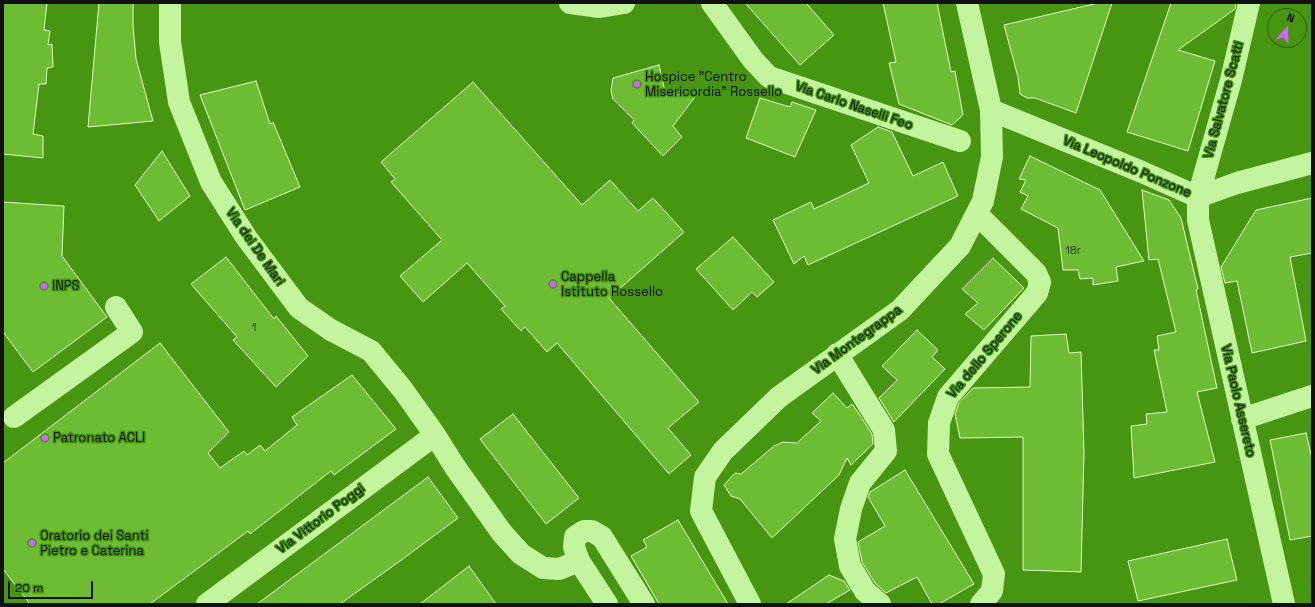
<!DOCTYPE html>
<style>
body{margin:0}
#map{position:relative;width:1315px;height:607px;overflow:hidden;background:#479510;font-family:"Space Grotesk",sans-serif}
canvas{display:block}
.frame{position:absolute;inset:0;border:4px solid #111;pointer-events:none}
.north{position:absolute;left:1267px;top:8px;width:40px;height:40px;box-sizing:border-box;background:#479510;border:1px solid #316010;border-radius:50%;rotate:20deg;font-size:11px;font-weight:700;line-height:16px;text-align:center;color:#111}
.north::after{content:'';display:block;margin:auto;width:14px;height:18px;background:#d561ff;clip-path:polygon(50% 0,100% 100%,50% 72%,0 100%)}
.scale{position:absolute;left:8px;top:581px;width:85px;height:18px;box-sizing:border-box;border:2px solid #111;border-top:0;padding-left:5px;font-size:12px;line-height:14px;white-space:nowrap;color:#111;-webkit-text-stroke:3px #479510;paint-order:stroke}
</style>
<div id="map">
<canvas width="1315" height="607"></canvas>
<div class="frame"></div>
<div class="north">N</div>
<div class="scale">20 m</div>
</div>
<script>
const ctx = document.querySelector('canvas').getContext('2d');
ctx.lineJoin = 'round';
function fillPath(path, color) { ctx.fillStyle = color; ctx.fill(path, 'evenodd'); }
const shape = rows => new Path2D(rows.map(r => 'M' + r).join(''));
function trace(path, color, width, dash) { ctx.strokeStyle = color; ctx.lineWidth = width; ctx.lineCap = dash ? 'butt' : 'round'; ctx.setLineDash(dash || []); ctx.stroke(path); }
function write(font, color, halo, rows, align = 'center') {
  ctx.font = font + ' "Space Grotesk",sans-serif'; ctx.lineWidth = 3; ctx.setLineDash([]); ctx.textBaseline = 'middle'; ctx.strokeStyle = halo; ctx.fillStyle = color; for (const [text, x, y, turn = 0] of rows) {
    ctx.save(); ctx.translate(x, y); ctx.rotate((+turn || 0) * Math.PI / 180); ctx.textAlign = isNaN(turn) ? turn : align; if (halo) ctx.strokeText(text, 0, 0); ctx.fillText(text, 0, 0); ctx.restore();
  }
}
const building = shape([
 [3,3,47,3,44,30,50,31,48,45,52,44,53,67,47,68,46,84,39,84,33,134,43,136,43,158,3,154,3,3],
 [99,3,133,3,133,25,136,59,153,121,88,127,99,3],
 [745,3,806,3,834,35,800,65,745,3],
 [883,3,937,3,951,72,955,71,963,115,952,125,899,104,889,63,896,62,883,3],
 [1098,3,1112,3,1076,113,1035,98,1027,98,1020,94,1018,77,1004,25,1098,3],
 [1171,3,1236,3,1235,9,1178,50,1215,61,1188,151,1127,132,1171,3],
 [659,65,666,96,698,93,673,126,682,137,663,156,632,123,634,120,613,99,611,91,613,78,659,65],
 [256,81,270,124,273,122,300,187,245,210,200,95,256,81],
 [473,82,582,205,610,180,638,211,653,198,684,232,609,298,699,402,668,428,691,455,669,474,557,343,547,352,525,327,521,331,501,309,505,306,467,263,423,302,400,276,442,240,391,182,395,179,381,162,473,82],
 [760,98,790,107,792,102,816,110,795,157,746,138,760,98],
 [878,127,892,132,913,176,943,162,958,196,808,265,804,256,794,264,773,220,811,202,814,209,869,183,851,145,878,127],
 [162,151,190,196,159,221,135,185,162,151],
 [1030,156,1100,190,1144,261,1116,267,1118,281,1093,285,1093,278,1080,279,1078,270,1063,270,1058,228,1021,209,1028,196,1020,192,1026,180,1019,179,1030,156],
 [1142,190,1169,200,1181,218,1198,289,1196,290,1217,388,1197,392,1215,462,1134,478,1131,426,1147,424,1146,414,1167,412,1154,350,1159,350,1157,336,1176,332,1158,259,1149,260,1142,190],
 [1312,198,1312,253,1290,257,1306,341,1252,353,1237,281,1225,283,1221,267,1256,210,1312,198],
 [3,202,64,206,62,256,107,317,33,372,3,332,3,202],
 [733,237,774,282,757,297,752,292,733,310,696,269,733,237],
 [226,257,274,319,276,316,308,356,276,387,233,340,237,337,191,284,226,257],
 [993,258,1024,288,984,330,965,314,978,303,962,289,993,258],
 [917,330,938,350,932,357,945,369,894,422,879,398,897,380,882,366,917,330],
 [1066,334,1069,353,1081,352,1084,452,1081,572,1023,570,1023,437,960,438,955,414,959,403,973,388,1030,387,1031,336,1066,334],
 [160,343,229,432,208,453,220,468,244,451,247,455,260,445,265,451,297,425,292,417,352,375,396,429,334,475,331,471,250,534,248,531,150,604,30,604,3,569,3,463,160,343],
 [833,393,847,408,852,404,858,412,872,434,873,444,851,465,847,458,839,475,772,538,740,499,731,496,724,485,735,473,741,474,774,446,783,442,797,443,821,421,812,413,833,393],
 [513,414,579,498,546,524,480,439,513,414],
 [1306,433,1312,459,1312,536,1290,540,1270,440,1306,433],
 [905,470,974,584,939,604,932,604,917,577,886,593,875,583,862,562,858,542,885,526,868,497,870,492,905,470],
 [428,477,458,518,400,561,340,604,257,604,428,477],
 [678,520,728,604,659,604,631,556,647,547,643,540,678,520],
 [1227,539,1237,580,1138,601,1128,561,1227,539],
 [469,566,496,604,420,604,469,566],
 [829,575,844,581,850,590,826,604,786,604,829,575]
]);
const minor = shape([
 [170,3,170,42,179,102,211,182,246,237,299,308,331,330,371,351,403,390,435,435,455,467,502,533,521,554,543,568,559,569,579,561],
 [570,3,600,7,624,3],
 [712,3,753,60,769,77,960,141],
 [1249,3,1231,80,1198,197,1198,220,1284,604],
 [991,110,1142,172,1198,197,1237,183,1312,163],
 [977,214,1036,273,1040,282,1037,293,948,397,939,423,938,454,994,574,992,591,981,604],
 [837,354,884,430,886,451,860,483,851,509,845,539,850,566,865,591,880,604],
 [14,417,132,332,116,307],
 [1242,419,1312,396],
 [207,604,435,435],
 [607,604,579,561,574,547,575,537,584,531,592,531,602,537,644,604],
 [750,604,701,511,705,477,723,451,779,397,900,310,960,246,983,201,992,157,991,110,967,3]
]);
const markers = [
 [637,84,4,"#d561ff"],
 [553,284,4,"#d561ff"],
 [44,286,4,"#d561ff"],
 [45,438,4,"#d561ff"],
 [32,543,4,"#d561ff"]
];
const numberNames = [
 ["18r",1073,251],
 ["1",254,328]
];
const poiNames = [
 ["Hospice \"Centro",645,77],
 ["Misericordia\" Rossello",645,92],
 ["Cappella",561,277],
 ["Istituto Rossello",561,292],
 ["INPS",52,286],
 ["Patronato ACLI",53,438],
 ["Oratorio dei Santi",40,536],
 ["Pietro e Caterina",40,551]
];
const streetNames = [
 ["Via Salvatore Scatti",1224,100,-75],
 ["Via Carlo Naselli Feo",854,106,19],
 ["Via Leopoldo Ponzone",1127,167,23],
 ["Via dei De Mari",255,247,55],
 ["Via Montegrappa",857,340,-36],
 ["Via dello Sperone",985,355,-50],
 ["Via Paolo Assereto",1238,401,77],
 ["Via Vittorio Poggi",321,519,-37]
];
fillPath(building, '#6ebc34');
trace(building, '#defec6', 1);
trace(minor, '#c3f49e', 22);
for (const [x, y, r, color] of markers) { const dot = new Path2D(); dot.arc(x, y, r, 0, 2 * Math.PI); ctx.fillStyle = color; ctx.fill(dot); trace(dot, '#479510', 1.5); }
write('11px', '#283c1a', null, numberNames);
write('13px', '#111', '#479510', poiNames, 'left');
write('13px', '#111', '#479510', streetNames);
</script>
